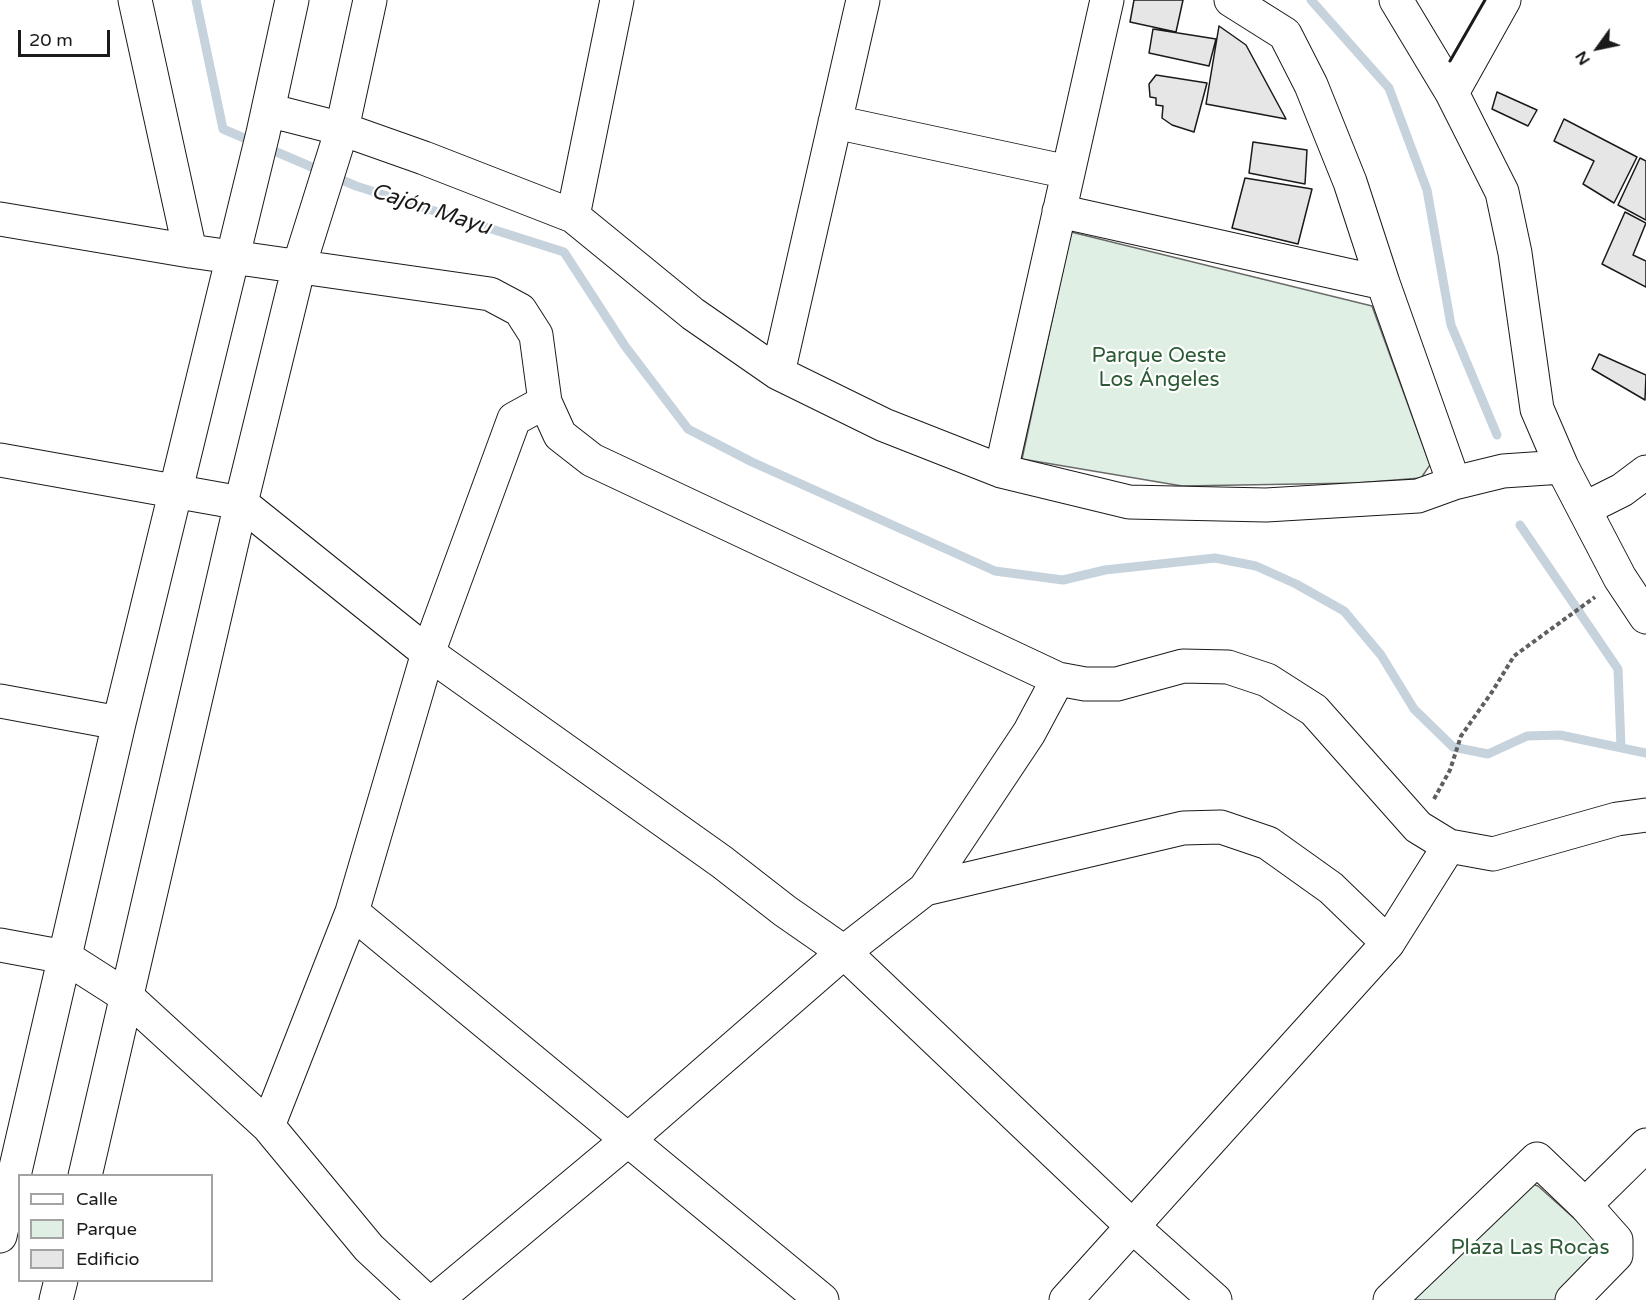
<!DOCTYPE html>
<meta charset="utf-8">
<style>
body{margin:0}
#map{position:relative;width:1646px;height:1300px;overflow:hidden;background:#fff;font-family:"Varela Round",sans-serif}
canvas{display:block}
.legend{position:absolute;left:18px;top:1174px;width:195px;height:108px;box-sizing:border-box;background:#fff;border:2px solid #a3a3a3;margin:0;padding:8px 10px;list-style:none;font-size:18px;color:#1a1a1a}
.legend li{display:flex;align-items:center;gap:12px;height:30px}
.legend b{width:30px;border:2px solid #a3a3a3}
.north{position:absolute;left:1568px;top:18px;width:60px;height:60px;-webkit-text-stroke:4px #fff;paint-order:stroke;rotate:237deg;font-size:16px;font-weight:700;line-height:24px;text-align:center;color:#1a1a1a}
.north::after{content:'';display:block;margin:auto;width:21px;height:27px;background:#1a1a1a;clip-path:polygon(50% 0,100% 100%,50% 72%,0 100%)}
.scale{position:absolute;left:18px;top:30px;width:92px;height:27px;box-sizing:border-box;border:3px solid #1a1a1a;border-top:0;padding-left:8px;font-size:18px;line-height:21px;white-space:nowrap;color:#1a1a1a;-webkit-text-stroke:4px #fff;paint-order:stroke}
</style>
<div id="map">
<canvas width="1646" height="1300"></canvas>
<ul class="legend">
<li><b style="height:8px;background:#fff"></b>Calle</li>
<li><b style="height:16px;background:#e0efe3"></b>Parque</li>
<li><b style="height:16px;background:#e6e6e6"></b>Edificio</li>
</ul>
<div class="north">N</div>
<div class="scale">20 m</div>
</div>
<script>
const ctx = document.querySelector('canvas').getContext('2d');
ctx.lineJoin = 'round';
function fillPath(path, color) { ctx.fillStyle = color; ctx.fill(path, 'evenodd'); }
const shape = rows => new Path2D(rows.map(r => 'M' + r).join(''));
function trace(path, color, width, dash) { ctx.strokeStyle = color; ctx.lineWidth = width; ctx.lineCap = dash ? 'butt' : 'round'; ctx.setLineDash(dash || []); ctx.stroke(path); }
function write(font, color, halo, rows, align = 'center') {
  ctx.font = font + ' "Varela Round",sans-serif'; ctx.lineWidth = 4.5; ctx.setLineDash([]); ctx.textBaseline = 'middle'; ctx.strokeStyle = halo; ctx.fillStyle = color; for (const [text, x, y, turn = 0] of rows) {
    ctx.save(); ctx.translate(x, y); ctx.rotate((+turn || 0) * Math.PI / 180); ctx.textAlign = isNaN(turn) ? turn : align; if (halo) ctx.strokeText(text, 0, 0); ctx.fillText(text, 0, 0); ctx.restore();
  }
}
const green = shape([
 [1071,232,1372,306,1430,465,1421,478,1357,483,1182,486,1022,459,1071,232],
 [1529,1183,1538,1186,1595,1237,1600,1244,1602,1252,1560,1300,1406,1300,1529,1183]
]);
const stream = shape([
 [196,0,223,129,356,186,564,252,625,346,688,429,752,462,995,571,1063,580,1105,570,1215,558,1256,566,1296,584,1344,611,1381,655,1414,709,1453,747,1488,754,1527,736,1560,735,1646,753],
 [1311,0,1389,88,1427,190,1451,325,1497,435],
 [1520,525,1618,669,1621,748]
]);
const building = shape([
 [1134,0,1183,0,1176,32,1130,22,1134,0],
 [1219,26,1246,45,1286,119,1206,104,1219,26],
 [1153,29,1216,39,1209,66,1149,53,1153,29],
 [1156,75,1207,83,1194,132,1172,125,1162,118,1163,106,1156,105,1156,98,1150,97,1149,84,1156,75],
 [1497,92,1537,110,1528,126,1492,109,1497,92],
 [1564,119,1637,157,1614,203,1583,184,1594,161,1554,141,1564,119],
 [1253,142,1307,150,1305,184,1249,173,1253,142],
 [1640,158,1646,161,1646,220,1618,205,1640,158],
 [1245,178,1312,189,1298,244,1232,228,1245,178],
 [1625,212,1646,223,1633,255,1646,261,1646,287,1602,264,1625,212],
 [1599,354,1646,375,1645,400,1592,369,1599,354]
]);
const path = shape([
 [1434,799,1450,770,1461,736,1492,692,1514,656,1595,597]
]);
const minor = shape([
 [135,0,190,251],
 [1231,0,1285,34,1311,85,1350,182,1383,283,1454,483],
 [1396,0,1452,93,1502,192,1515,253,1537,409,1562,467,1620,578,1646,617],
 [1452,93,1504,0],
 [268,110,342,129,424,158,573,216,693,314,778,373,884,425,1001,471,1129,502,1266,505,1418,496,1454,483,1503,471,1562,467],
 [835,122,1068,172],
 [1059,211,1383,283],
 [573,216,617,0],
 [0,219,190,251,490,294,520,310,536,335,545,402,560,435,592,460,1058,679,1085,684,1117,684,1183,666,1228,667,1267,680,1314,710,1418,827,1449,846,1493,854,1617,819,1646,815],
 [778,373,863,0],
 [0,460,241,503,428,653,722,862,785,911,844,952,1132,1226,1215,1300],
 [1001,471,1107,0],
 [1584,509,1622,490,1646,472],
 [0,701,119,723],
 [925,889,1183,828,1221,827,1268,843,1331,888,1388,943],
 [352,912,822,1300],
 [0,945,65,957,126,996,268,1126,369,1248,425,1300],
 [268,1126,352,912,428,653,514,419,545,402],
 [85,1176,241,503,299,266,342,129,370,0],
 [1585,1205,1646,1145],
 [0,1236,119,723,263,133,292,0],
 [56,1300,61,1280],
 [436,1300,629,1139,844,952,925,889,1029,733,1058,679],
 [1066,1300,1388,943,1449,846],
 [1390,1300,1537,1159,1585,1205,1616,1240,1616,1255,1572,1300]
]);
const wall = shape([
 [1450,61,1485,0]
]);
const parkNames = [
 ["Parque Oeste",1159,356],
 ["Los Ángeles",1159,380],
 ["Plaza Las Rocas",1530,1248]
];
const waterNames = [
 ["Cajón Mayu",431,210,18]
];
fillPath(green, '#e0efe3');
trace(green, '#6a6a6a', 1.5);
trace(stream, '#c6d2dc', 9);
fillPath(building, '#e6e6e6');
trace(building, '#1a1a1a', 1.5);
trace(minor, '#1a1a1a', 35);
trace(path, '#5f5f5f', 4, [4.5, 3]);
trace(minor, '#fff', 33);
trace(wall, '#1a1a1a', 3);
write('21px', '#2b5a34', '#fff', parkNames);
write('italic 22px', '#1a1a1a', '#fff', waterNames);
</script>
